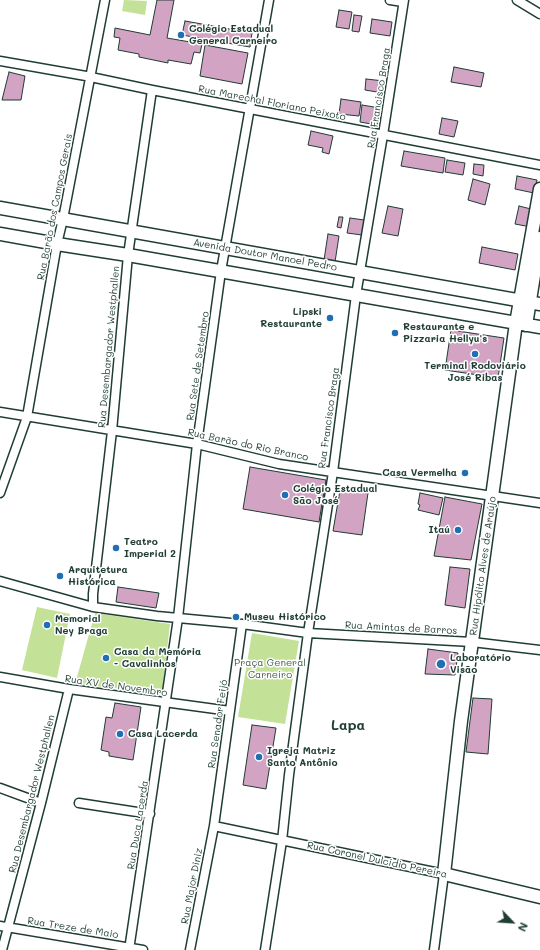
<!DOCTYPE html>
<meta charset="utf-8">
<style>
body{margin:0}
#map{position:relative;width:540px;height:950px;overflow:hidden;background:#fff;font-family:Mali,sans-serif}
canvas{display:block}
.north{position:absolute;left:492px;top:902px;width:40px;height:40px;-webkit-text-stroke:3px #fff;paint-order:stroke;rotate:115deg;font-size:11px;font-weight:700;line-height:16px;text-align:center;color:#1f3d34}
.north::after{content:'';display:block;margin:auto;width:14px;height:18px;background:#1f3d34;clip-path:polygon(50% 0,100% 100%,50% 72%,0 100%)}
</style>
<div id="map">
<canvas width="540" height="950"></canvas>
<div class="north">N</div>
</div>
<script>
const ctx = document.querySelector('canvas').getContext('2d');
ctx.lineJoin = 'round';
function fillPath(path, color) { ctx.fillStyle = color; ctx.fill(path, 'evenodd'); }
const shape = rows => new Path2D(rows.map(r => 'M' + r).join(''));
function trace(path, color, width, dash) { ctx.strokeStyle = color; ctx.lineWidth = width; ctx.lineCap = dash ? 'butt' : 'round'; ctx.setLineDash(dash || []); ctx.stroke(path); }
function write(font, color, halo, rows, align = 'center') {
  ctx.font = font + ' Mali,sans-serif'; ctx.lineWidth = 3; ctx.setLineDash([]); ctx.textBaseline = 'middle'; ctx.strokeStyle = halo; ctx.fillStyle = color; for (const [text, x, y, turn = 0] of rows) {
    ctx.save(); ctx.translate(x, y); ctx.rotate((+turn || 0) * Math.PI / 180); ctx.textAlign = isNaN(turn) ? turn : align; if (halo) ctx.strokeText(text, 0, 0); ctx.fillText(text, 0, 0); ctx.restore();
  }
}
const green = shape([
 [124,0,147,1,145,15,122,11],
 [37,607,70,614,57,678,22,670],
 [95,613,170,624,162,693,75,684],
 [252,633,299,641,285,724,238,717]
]);
const building = shape([
 [157,0,174,0,167,38,202,44,200,53,194,52,191,64,168,60,168,63,139,57,139,54,118,50,120,38,114,37,115,28,150,35,157,0],
 [339,10,352,12,349,29,336,27,339,10],
 [354,15,362,16,359,32,352,31,354,15],
 [372,19,392,22,390,36,370,33,372,19],
 [185,21,252,33,250,47,182,35,185,21],
 [205,45,248,53,242,84,200,76,205,45],
 [454,67,484,73,481,87,451,82,454,67],
 [9,72,25,76,21,100,2,100,9,72],
 [366,79,384,81,383,93,365,90,366,79],
 [341,99,361,102,359,116,339,114,341,99],
 [362,105,380,108,377,125,360,122,362,105],
 [442,118,458,121,454,137,439,134,442,118],
 [311,131,333,136,329,154,322,152,323,148,308,145,311,131],
 [404,151,445,158,443,173,401,166,404,151],
 [447,160,465,163,463,175,445,172,447,160],
 [474,164,484,165,483,176,473,174,474,164],
 [517,176,537,180,534,193,515,189,517,176],
 [473,179,490,184,485,205,468,200,473,179],
 [388,206,403,209,398,236,382,233,388,206],
 [519,206,535,210,531,227,515,224,519,206],
 [339,217,343,217,341,228,337,227,339,217],
 [350,218,364,220,362,235,347,233,350,218],
 [328,234,339,236,335,262,324,260,328,234],
 [482,247,518,254,515,270,479,263,482,247],
 [451,330,504,338,498,378,445,370,451,330],
 [250,467,326,480,319,522,243,509,250,467],
 [340,490,368,493,362,535,333,531,340,490],
 [420,493,443,498,439,515,418,510,420,505,418,504,420,493],
 [445,497,482,504,471,560,434,556,445,497],
 [450,567,470,569,465,608,445,605,450,567],
 [118,587,159,593,156,608,116,602,118,587],
 [428,649,458,653,455,675,425,674,428,649],
 [473,698,492,699,488,754,466,752,473,698],
 [115,703,141,707,133,760,109,756,109,752,101,750,106,717,112,718,115,703],
 [252,725,276,728,266,789,243,785,252,725]
]);
const street = shape([
 [390,0,403,2],
 [517,0,540,14],
 [0,61,86,76,152,90,540,165],
 [0,412,197,444,279,464,540,503],
 [0,493,27,417,57,244,63,219,105,0],
 [0,581,93,607,157,616,242,624,308,633,472,642,540,650],
 [93,607,93,594,112,431,128,255,152,90],
 [0,677,69,689,230,711],
 [0,788,41,803],
 [79,803,150,814],
 [214,826,444,874,434,950],
 [0,926,143,950],
 [2,950,41,803,69,689],
 [129,950,178,618,197,444,221,271,269,0],
 [190,950,214,826,242,624],
 [265,950,282,841,289,775,308,633,333,472,356,295,383,135,404,0]
]);
const secondary = shape([
 [540,189,516,323,461,721,444,874,540,897],
 [0,208,540,304],
 [0,234,57,244,128,255,540,327],
 [526,325,540,238]
]);
const markers = [
 [181,35,4,"#1f6fb2"],
 [330,318,4,"#1f6fb2"],
 [395,333,4,"#1f6fb2"],
 [475,354,4,"#1f6fb2"],
 [465,473,4,"#1f6fb2"],
 [285,495,4,"#1f6fb2"],
 [458,530,4,"#1f6fb2"],
 [116,548,4,"#1f6fb2"],
 [60,576,4,"#1f6fb2"],
 [236,617,4,"#1f6fb2"],
 [47,625,4,"#1f6fb2"],
 [106,658,4,"#1f6fb2"],
 [441,664,5,"#1f6fb2"],
 [120,734,4,"#1f6fb2"],
 [259,757,4,"#1f6fb2"]
];
const poiNames = [
 ["Colégio Estadual",189,29],
 ["General Carneiro",189,41],
 ["Lipski",322,312,"right"],
 ["Restaurante",322,324,"right"],
 ["Restaurante e",403,327],
 ["Pizzaria Hellyu's",403,339],
 ["Terminal Rodoviário",475,366,"center"],
 ["José Ribas",475,378,"center"],
 ["Casa Vermelha",457,473,"right"],
 ["Colégio Estadual",293,489],
 ["São José",293,501],
 ["Itaú",450,530,"right"],
 ["Teatro",124,542],
 ["Imperial 2",124,554],
 ["Arquitetura",68,570],
 ["Histórica",68,582],
 ["Museu Histórico",244,617],
 ["Memorial",55,619],
 ["Ney Braga",55,631],
 ["Casa da Memória",114,652],
 ["- Cavalinhos",114,664],
 ["Laboratório",450,658],
 ["Visão",450,670],
 ["Casa Lacerda",128,734],
 ["Igreja Matriz",267,751],
 ["Santo Antônio",267,763]
];
const streetNames = [
 ["Rua Francisco Braga",379,98,-81],
 ["Rua Marechal Floriano Peixoto",272,103,11],
 ["Rua Barão dos Campos Gerais",55,207,-79],
 ["Avenida Doutor Manoel Pedro",265,255,10],
 ["Rua Desembargador Westphallen",109,347,-85],
 ["Rua Sete de Setembro",198,366,-82],
 ["Rua Francisco Braga",329,418,-82],
 ["Rua Barão do Rio Branco",248,445,12],
 ["Rua Hipólito Alves de Araújo",483,566,-82],
 ["Rua Amintas de Barros",401,628,3],
 ["Rua XV de Novembro",116,686,8],
 ["Rua Senador Feijó",218,724,-82],
 ["Rua Desembargador Westphallen",32,794,-76],
 ["Rua Duca Lacerda",138,825,-81],
 ["Rua Coronel Dulcídio Pereira",377,860,12],
 ["Rua Major Diniz",192,886,-79],
 ["Rua Treze de Maio",73,928,9]
];
const parkNames = [
 ["Praça General",270,663],
 ["Carneiro",270,675]
];
const districtNames = [
 ["Lapa",348,726]
];
fillPath(green, '#c4e198');
fillPath(building, '#d2a3c3');
trace(building, '#1f3d34', 1);
trace(street, '#1f3d34', 11);
trace(secondary, '#1f3d34', 15);
trace(street, '#fff', 8);
trace(secondary, '#fff', 12);
for (const [x, y, r, color] of markers) { const dot = new Path2D(); dot.arc(x, y, r, 0, 2 * Math.PI); ctx.fillStyle = color; ctx.fill(dot); trace(dot, '#fff', 1.5); }
write('bold 10px', '#1f3d34', '#fff', poiNames, 'left');
write('10px', '#1f3d34', '#fff', streetNames);
write('10px', '#405e48', '#fff', parkNames);
write('bold 14px', '#1f3d34', '#fff', districtNames);
</script>
